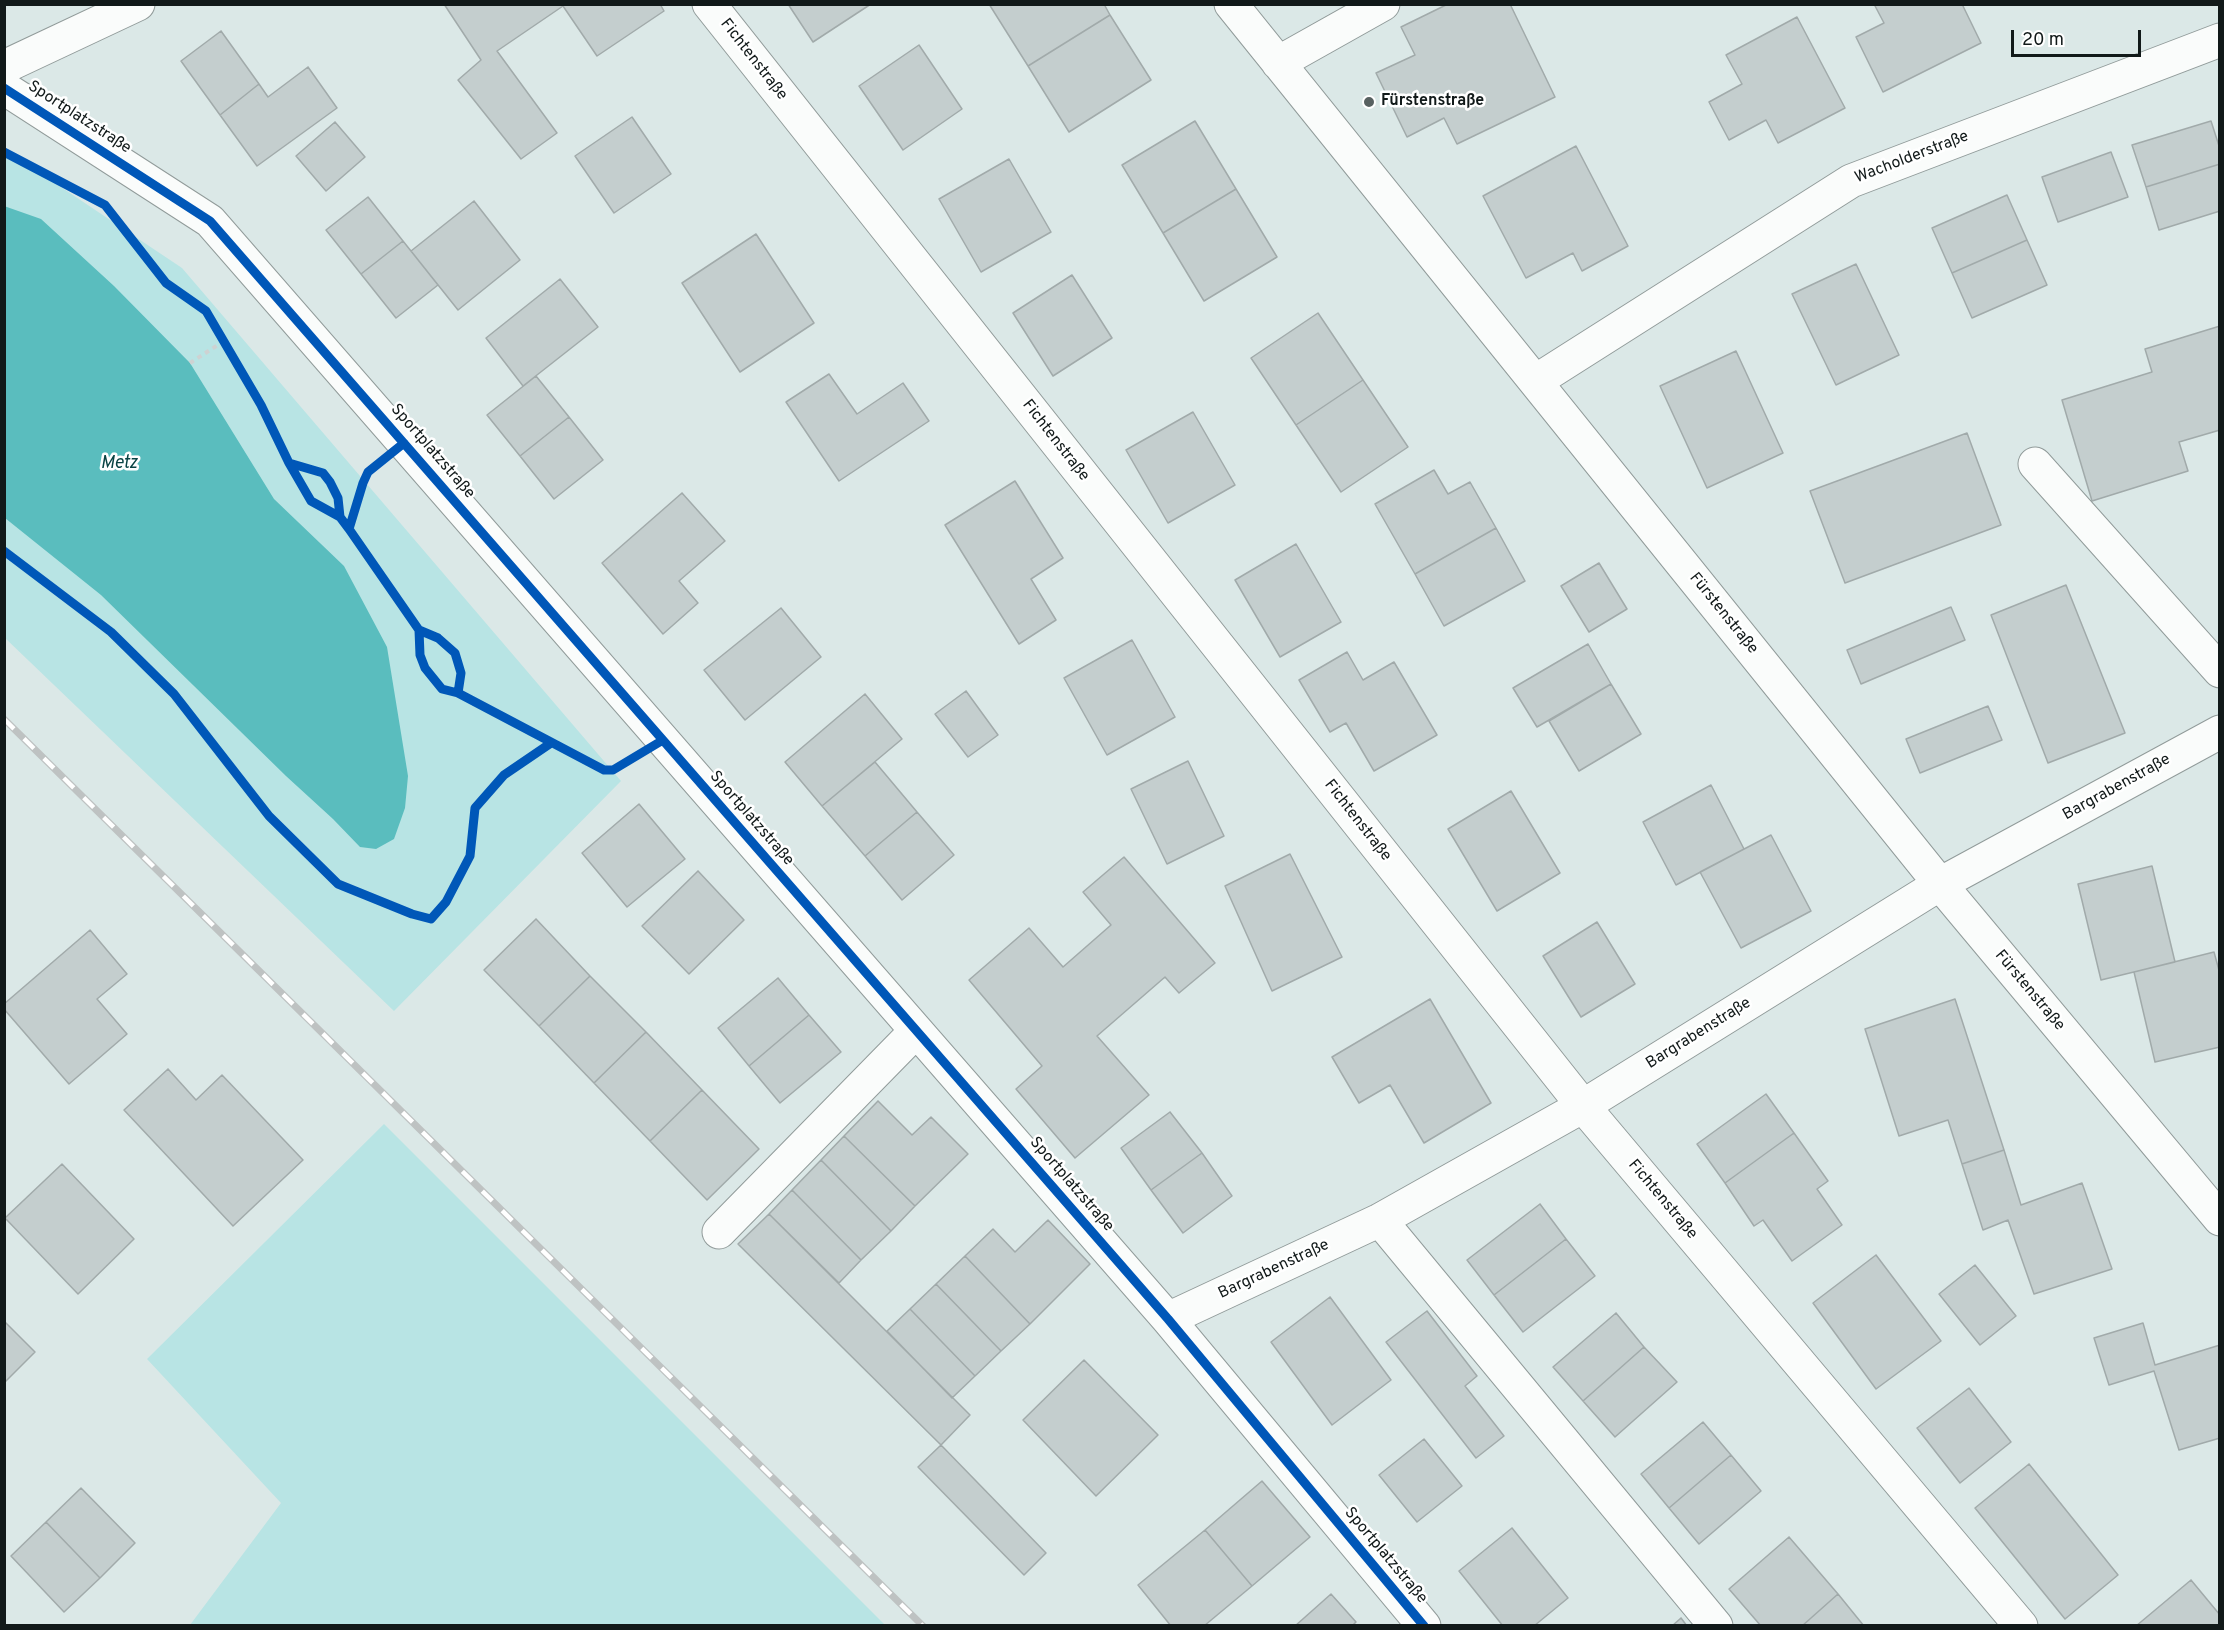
<!DOCTYPE html>
<meta charset="utf-8">
<style>
body{margin:0}
#map{position:relative;width:2224px;height:1630px;overflow:hidden;background:#dbe8e7;font-family:Overpass,sans-serif}
canvas{display:block}
.frame{position:absolute;inset:0;border:6px solid #111919;pointer-events:none}
.scale{position:absolute;left:2011px;top:30px;width:130px;height:27px;box-sizing:border-box;border:3px solid #111919;border-top:0;padding-left:8px;font-size:18px;line-height:21px;white-space:nowrap;color:#111919;-webkit-text-stroke:4px #fff;paint-order:stroke}
</style>
<div id="map">
<canvas width="2224" height="1630"></canvas>
<div class="frame"></div>
<div class="scale">20 m</div>
</div>
<script>
const ctx = document.querySelector('canvas').getContext('2d');
ctx.lineJoin = 'round';
function fillPath(path, color) { ctx.fillStyle = color; ctx.fill(path, 'evenodd'); }
const shape = rows => new Path2D(rows.map(r => 'M' + r).join(''));
function trace(path, color, width, dash) { ctx.strokeStyle = color; ctx.lineWidth = width; ctx.lineCap = dash ? 'butt' : 'round'; ctx.setLineDash(dash || []); ctx.stroke(path); }
function write(font, color, halo, rows, align = 'center') {
  ctx.font = font + ' Overpass,sans-serif'; ctx.lineWidth = 5; ctx.setLineDash([]); ctx.textBaseline = 'middle'; ctx.strokeStyle = halo; ctx.fillStyle = color; for (const [text, x, y, turn = 0] of rows) {
    ctx.save(); ctx.translate(x, y); ctx.rotate((+turn || 0) * Math.PI / 180); ctx.textAlign = isNaN(turn) ? turn : align; if (halo) ctx.strokeText(text, 0, 0); ctx.fillText(text, 0, 0); ctx.restore();
  }
}
const green = shape([
 [4,149,182,268,621,781,394,1011,5,638],
 [384,1124,885,1625,190,1625,281,1503,147,1359]
]);
const water = shape([
 [4,206,41,219,114,286,190,363,274,499,344,566,387,647,408,776,405,808,394,839,376,849,360,847,333,819,286,776,101,595,5,518]
]);
const building = shape([
 [444,4,660,4,664,11,597,56,563,6,497,51,557,133,521,159,458,80,481,60,444,4],
 [788,4,871,4,813,42,788,4],
 [989,4,1104,4,1110,15,1028,66,989,4],
 [1448,4,1510,4,1555,97,1457,144,1444,118,1407,137,1376,73,1415,55,1401,27,1448,4],
 [1874,4,1962,4,1981,43,1883,92,1856,37,1884,23,1874,4],
 [1110,15,1151,80,1069,132,1028,66,1110,15],
 [1797,17,1845,108,1778,143,1766,120,1729,140,1709,102,1742,84,1726,55,1797,17],
 [221,31,259,84,220,115,181,61,221,31],
 [919,45,962,109,903,150,859,86,919,45],
 [308,67,337,108,257,166,220,115,259,84,268,97,308,67],
 [632,117,671,174,614,213,575,156,632,117],
 [1195,121,1236,189,1163,233,1122,165,1195,121],
 [2211,121,2220,149,2220,164,2146,187,2132,145,2211,121],
 [335,122,365,157,326,191,296,156,335,122],
 [1576,146,1628,246,1582,271,1573,253,1526,278,1483,196,1576,146],
 [2111,152,2128,197,2058,222,2042,177,2111,152],
 [1009,159,1051,232,981,272,939,199,1009,159],
 [2220,164,2220,211,2159,230,2146,187,2220,164],
 [1236,189,1277,257,1204,301,1163,233,1236,189],
 [2007,195,2027,240,1952,273,1932,228,2007,195],
 [368,197,403,241,361,274,326,230,368,197],
 [474,201,520,260,458,310,411,251,474,201],
 [756,234,814,323,740,372,682,283,756,234],
 [2027,240,2047,285,1972,318,1952,273,2027,240],
 [403,241,438,285,396,318,361,274,403,241],
 [1856,264,1899,355,1836,385,1792,294,1856,264],
 [1072,275,1112,338,1053,376,1013,313,1072,275],
 [560,279,598,327,523,386,486,338,560,279],
 [1318,313,1363,380,1296,425,1251,358,1318,313],
 [2220,326,2220,430,2179,442,2188,471,2092,501,2062,400,2152,372,2145,349,2220,326],
 [1736,351,1783,453,1707,488,1660,386,1736,351],
 [829,374,857,414,903,383,929,421,839,481,786,402,829,374],
 [536,376,569,417,520,456,487,415,536,376],
 [1363,380,1408,447,1341,492,1296,425,1363,380],
 [1193,412,1235,485,1168,523,1126,450,1193,412],
 [569,417,603,460,554,499,520,456,569,417],
 [1967,433,2001,525,1845,583,1810,491,1967,433],
 [1434,470,1448,494,1470,482,1496,528,1415,574,1375,504,1434,470],
 [1015,481,1063,558,1031,579,1056,620,1019,644,945,525,1015,481],
 [682,493,725,541,679,581,698,603,663,634,602,563,682,493],
 [1496,528,1525,581,1444,626,1415,574,1496,528],
 [1296,544,1341,622,1280,657,1235,580,1296,544],
 [1599,563,1627,609,1589,632,1561,586,1599,563],
 [2066,585,2125,733,2048,763,1991,615,2066,585],
 [1951,607,1965,640,1861,684,1847,650,1951,607],
 [781,608,821,657,745,720,704,670,781,608],
 [1132,640,1175,717,1107,755,1064,678,1132,640],
 [1588,644,1611,684,1537,727,1513,688,1588,644],
 [1347,652,1363,680,1394,662,1437,735,1374,771,1346,723,1330,732,1299,680,1347,652],
 [1611,684,1641,734,1579,771,1549,721,1611,684],
 [966,691,998,735,968,757,935,714,966,691],
 [865,694,902,739,822,806,785,762,865,694],
 [1988,706,2002,740,1920,773,1906,739,1988,706],
 [1188,761,1224,836,1167,864,1131,789,1188,761],
 [875,762,917,812,865,856,822,806,875,762],
 [1711,785,1744,849,1676,885,1643,822,1711,785],
 [1511,791,1560,873,1497,911,1448,829,1511,791],
 [639,804,685,859,627,907,582,853,639,804],
 [917,812,954,855,902,900,865,856,917,812],
 [1771,835,1811,911,1741,948,1700,872,1771,835],
 [1290,854,1342,957,1272,991,1225,886,1290,854],
 [1124,857,1215,963,1179,993,1165,977,1097,1036,1149,1095,1075,1158,1016,1089,1042,1066,969,980,1029,928,1063,967,1111,925,1083,892,1124,857],
 [2152,866,2175,962,2101,980,2078,884,2152,866],
 [698,871,744,920,689,974,642,926,698,871],
 [536,919,590,976,539,1026,484,970,536,919],
 [1597,922,1635,984,1581,1017,1543,956,1597,922],
 [90,930,127,974,97,999,127,1034,69,1084,4,1009,4,1004,90,930],
 [2214,952,2220,974,2220,1047,2155,1062,2134,972,2214,952],
 [590,976,646,1032,594,1083,539,1026,590,976],
 [778,978,809,1015,749,1066,718,1028,778,978],
 [1430,999,1491,1103,1424,1143,1390,1085,1359,1103,1332,1057,1430,999],
 [1955,999,2004,1150,1962,1164,1948,1120,1899,1136,1865,1029,1955,999],
 [809,1015,841,1052,780,1103,749,1066,809,1015],
 [646,1032,702,1090,650,1141,594,1083,646,1032],
 [168,1069,196,1100,222,1075,303,1160,233,1226,124,1110,168,1069],
 [702,1090,759,1149,707,1200,650,1141,702,1090],
 [1766,1094,1794,1133,1725,1183,1697,1144,1766,1094],
 [878,1101,912,1135,931,1117,968,1154,915,1206,844,1136,878,1101],
 [1170,1112,1202,1153,1151,1190,1121,1148,1170,1112],
 [1794,1133,1828,1181,1817,1189,1842,1225,1792,1261,1763,1220,1754,1226,1725,1183,1794,1133],
 [844,1136,915,1206,891,1231,821,1160,844,1136],
 [2004,1150,2021,1205,2082,1183,2112,1269,2034,1294,2008,1220,1983,1230,1962,1164,2004,1150],
 [1202,1153,1232,1196,1183,1233,1151,1190,1202,1153],
 [821,1160,891,1231,861,1260,792,1190,821,1160],
 [62,1164,134,1239,78,1294,5,1218,62,1164],
 [792,1190,861,1260,839,1283,769,1214,792,1190],
 [1540,1204,1566,1239,1494,1295,1467,1260,1540,1204],
 [769,1214,970,1415,941,1445,738,1244,769,1214],
 [1048,1220,1090,1264,1030,1324,965,1256,993,1229,1015,1252,1048,1220],
 [1566,1239,1595,1276,1523,1332,1494,1295,1566,1239],
 [1876,1255,1941,1341,1876,1389,1813,1303,1876,1255],
 [965,1256,1030,1324,1001,1351,936,1284,965,1256],
 [1975,1265,2016,1316,1980,1345,1939,1294,1975,1265],
 [936,1284,1001,1351,975,1376,910,1309,936,1284],
 [1330,1297,1391,1380,1332,1425,1271,1342,1330,1297],
 [910,1309,975,1376,952,1398,887,1331,910,1309],
 [1427,1311,1477,1376,1465,1386,1504,1436,1476,1458,1386,1342,1427,1311],
 [1616,1313,1644,1347,1583,1401,1553,1367,1616,1313],
 [4,1321,35,1352,4,1383,4,1321],
 [2143,1323,2155,1365,2220,1345,2220,1438,2179,1450,2154,1371,2109,1385,2094,1338,2143,1323],
 [1644,1347,1677,1382,1615,1437,1583,1401,1644,1347],
 [1084,1360,1158,1435,1096,1496,1023,1420,1084,1360],
 [1969,1388,2011,1442,1960,1483,1917,1428,1969,1388],
 [1703,1422,1731,1455,1669,1508,1641,1474,1703,1422],
 [1424,1439,1462,1486,1417,1522,1379,1475,1424,1439],
 [941,1445,1046,1553,1024,1575,918,1467,941,1445],
 [1731,1455,1761,1491,1699,1544,1669,1508,1731,1455],
 [2029,1464,2118,1575,2065,1619,1975,1508,2029,1464],
 [1262,1481,1310,1537,1252,1586,1205,1530,1262,1481],
 [81,1488,135,1543,100,1578,46,1522,81,1488],
 [46,1522,100,1578,64,1612,11,1556,46,1522],
 [1512,1528,1568,1598,1534,1626,1503,1626,1459,1571,1512,1528],
 [1205,1530,1252,1586,1204,1626,1171,1626,1138,1585,1205,1530],
 [1789,1537,1838,1594,1802,1626,1761,1626,1729,1589,1789,1537],
 [2191,1580,2220,1615,2220,1624,2218,1626,2136,1626,2191,1580],
 [1331,1594,1356,1622,1352,1626,1295,1626,1331,1594],
 [1838,1594,1864,1626,1802,1626,1838,1594],
 [1681,1618,1687,1626,1672,1626,1681,1618]
]);
const path = shape([
 [190,363,224,341]
]);
const minor = shape([
 [709,4,1583,1106,2021,1626],
 [1231,4,1940,884,2220,1219],
 [1278,63,1383,4],
 [4,67,138,4],
 [4,88,210,221,1168,1319,1424,1626],
 [1536,381,1851,181,2220,40],
 [2035,464,2220,671],
 [1380,1220,1716,1626],
 [719,1232,916,1031],
 [1168,1319,1380,1220,1583,1106,1940,884,2220,732]
]);
const rail = shape([
 [4,719,923,1626]
]);
const cycleway = shape([
 [4,88,210,221,1168,1319,1424,1626],
 [4,152,105,205,166,283,206,311,261,405,289,463,311,501,340,517,349,529,419,630,438,638,455,653,461,673,458,693,604,770,613,770,663,740],
 [289,463,323,473,330,482,338,498,340,517],
 [349,529,363,483,368,472,404,443],
 [4,551,111,632,174,694,269,816,338,884,412,914,431,919,446,902,470,856,475,808,504,775,551,743],
 [419,630,420,655,425,668,442,689,458,693]
]);
const markers = [
 [1369,102,6,"#586161"]
];
const streetNames = [
 ["Fichtenstraße",753,60,52],
 ["Sportplatzstraße",79,118,33],
 ["Wacholderstraße",1912,158,-21],
 ["Fichtenstraße",1055,441,52],
 ["Sportplatzstraße",432,452,49],
 ["Fürstenstraße",1723,614,51],
 ["Bargrabenstraße",2117,788,-29],
 ["Sportplatzstraße",751,819,49],
 ["Fichtenstraße",1357,821,52],
 ["Fürstenstraße",2029,991,50],
 ["Bargrabenstraße",1699,1034,-32],
 ["Sportplatzstraße",1071,1185,49],
 ["Fichtenstraße",1662,1200,50],
 ["Bargrabenstraße",1274,1270,-25],
 ["Sportplatzstraße",1385,1556,50]
];
const poiNames = [
 ["Fürstenstraße",1381,102]
];
const waterNames = [
 ["Metz",119,464]
];
fillPath(green, '#b8e4e4');
fillPath(water, '#5abdbe');
fillPath(building, '#c4cece');
trace(building, '#a1aaaa', 1.5);
trace(minor, '#919b9a', 35);
trace(path, '#ced2d2', 4, [4.5, 4.5]);
trace(minor, '#fafcfb', 33);
trace(rail, '#bec2c2', 7);
trace(rail, '#fff', 4.5, [14]);
trace(cycleway, '#0057b8', 9);
for (const [x, y, r, color] of markers) { const dot = new Path2D(); dot.arc(x, y, r, 0, 2 * Math.PI); ctx.fillStyle = color; ctx.fill(dot); trace(dot, '#fff', 2); }
write('16px', '#111919', '#fff', streetNames);
write('bold 16px', '#111919', '#fff', poiNames, 'left');
write('italic 18px', '#094243', '#fff', waterNames);
</script>
